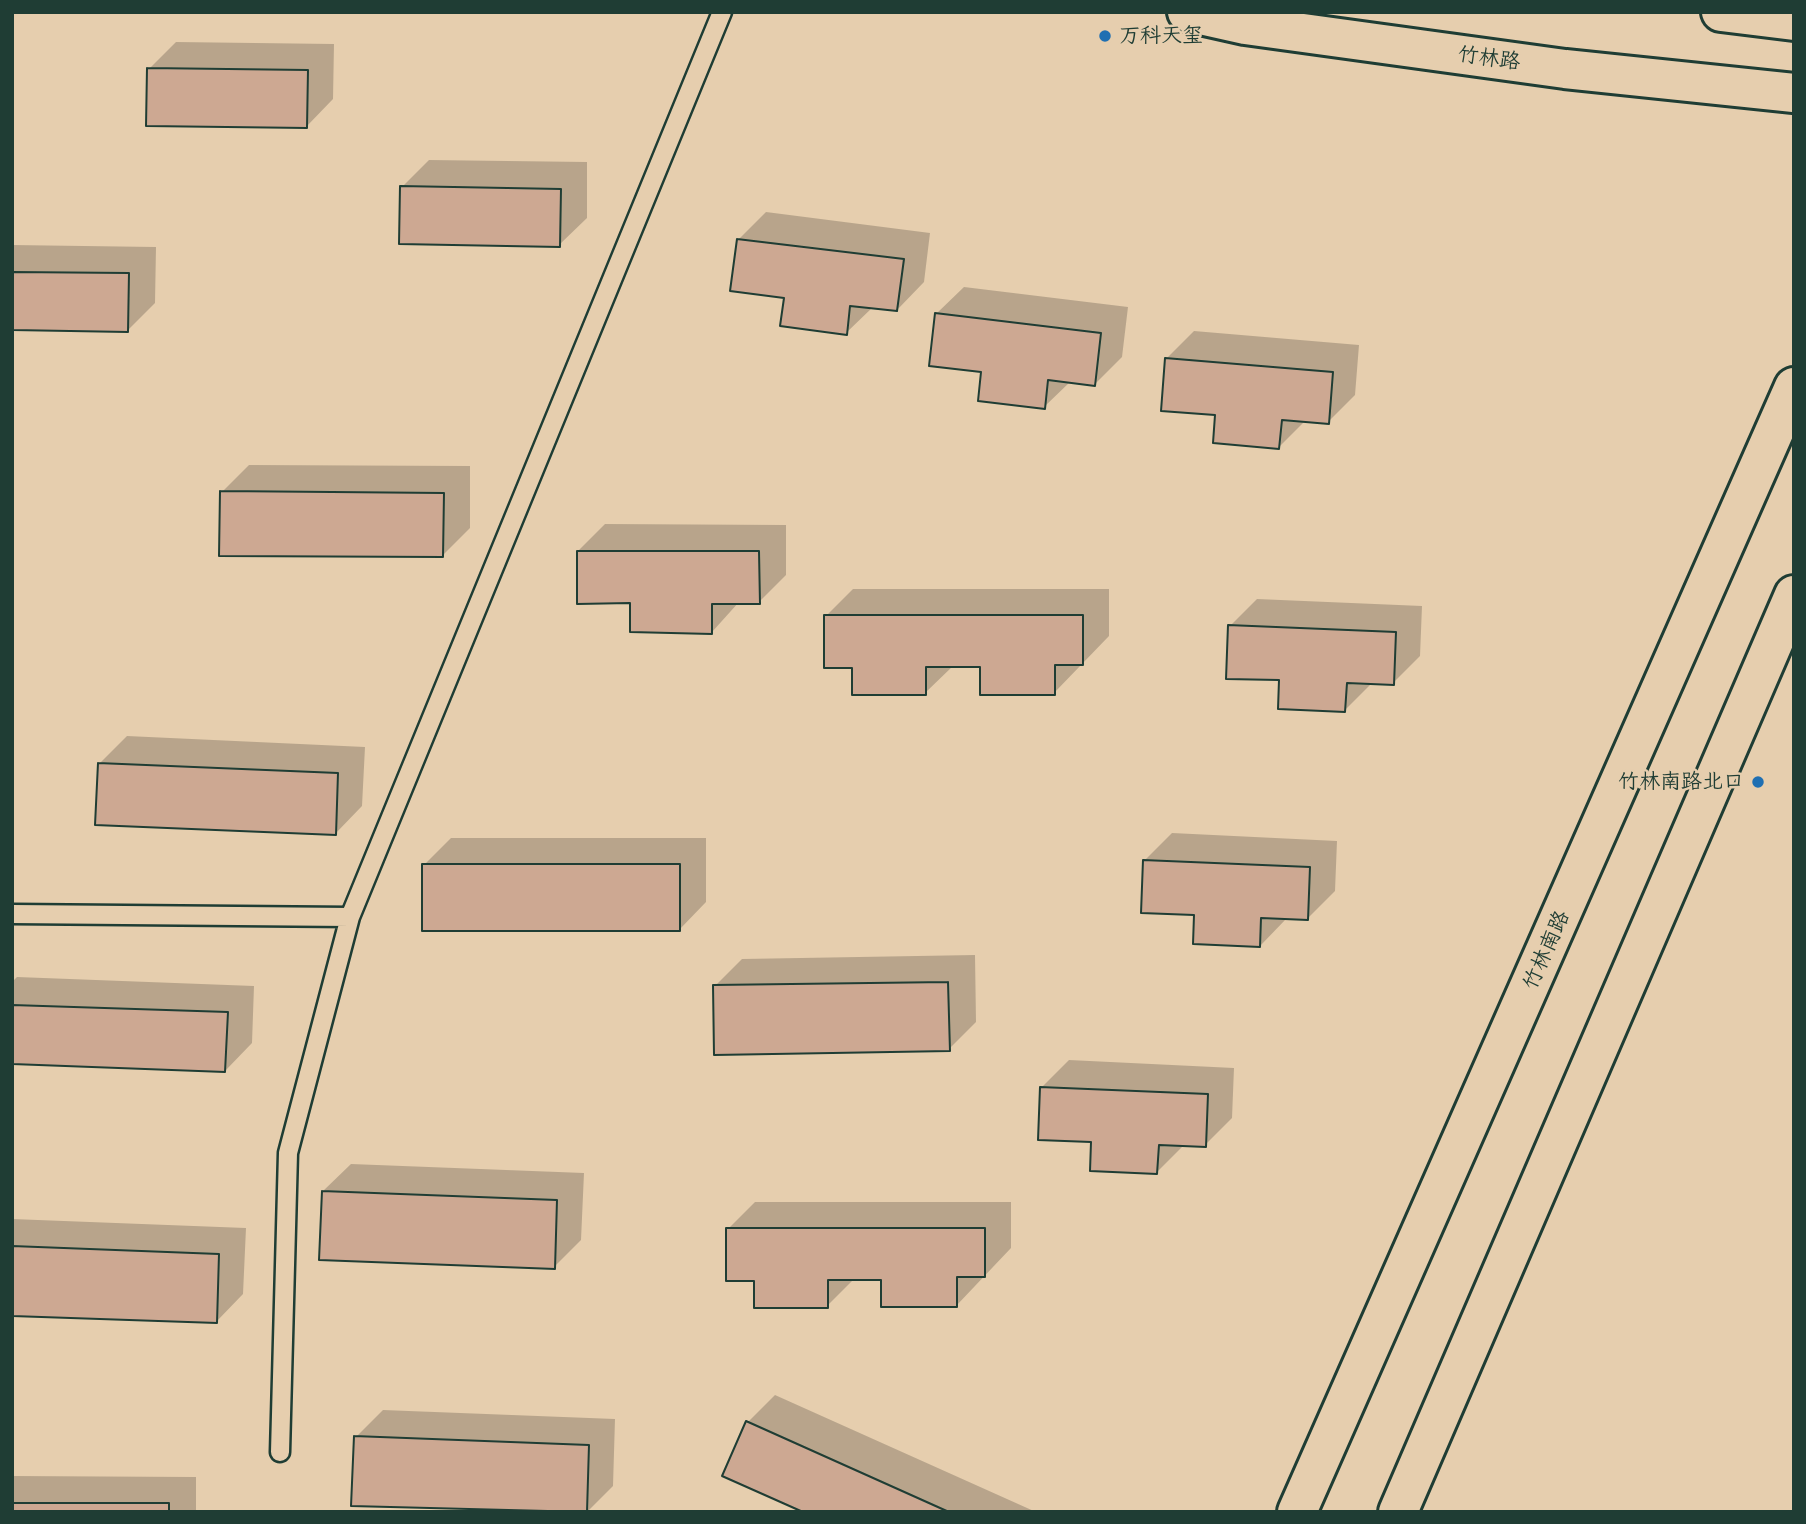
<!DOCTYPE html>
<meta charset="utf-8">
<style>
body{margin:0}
#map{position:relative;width:1806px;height:1524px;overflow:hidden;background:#e6ceae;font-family:Mali,sans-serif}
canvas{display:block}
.frame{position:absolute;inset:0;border:14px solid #1f3d34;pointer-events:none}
</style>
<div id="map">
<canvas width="1806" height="1524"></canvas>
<div class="frame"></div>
</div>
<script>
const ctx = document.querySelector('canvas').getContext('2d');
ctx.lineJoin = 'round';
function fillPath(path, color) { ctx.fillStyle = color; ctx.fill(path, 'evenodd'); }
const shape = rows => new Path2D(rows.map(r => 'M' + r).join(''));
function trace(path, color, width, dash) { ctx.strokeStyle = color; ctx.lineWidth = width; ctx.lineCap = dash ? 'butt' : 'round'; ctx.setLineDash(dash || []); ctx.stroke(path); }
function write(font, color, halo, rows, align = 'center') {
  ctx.font = font + ' Mali,"LXGW WenKai TC",sans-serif'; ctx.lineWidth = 5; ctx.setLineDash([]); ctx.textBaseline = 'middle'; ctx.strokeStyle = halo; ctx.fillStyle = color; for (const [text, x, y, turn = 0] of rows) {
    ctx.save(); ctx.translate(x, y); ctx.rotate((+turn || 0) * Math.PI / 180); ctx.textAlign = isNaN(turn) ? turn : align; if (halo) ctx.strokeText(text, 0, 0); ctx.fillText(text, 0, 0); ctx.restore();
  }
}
const shadow = shape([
 [176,42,334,44,333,99,306,127,149,69],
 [429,160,587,162,587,218,559,245,402,187],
 [766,212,930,233,924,282,897,310,873,307,846,333,786,296,739,239],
 [12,245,156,247,155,303,128,330,12,328],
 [964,287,1128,307,1122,357,1095,384,1071,381,1044,407,983,371,936,314],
 [1194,331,1359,345,1355,395,1328,422,1306,420,1278,448,1167,358],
 [249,465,470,466,470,528,443,555,222,492],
 [605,524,786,525,786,575,759,602,739,602,712,632,632,602,578,551],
 [853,589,1109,589,1109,636,1054,693,981,666,953,666,925,693,853,666,826,616],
 [1257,599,1422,606,1420,656,1393,683,1373,682,1345,710,1281,679,1230,626],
 [127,736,365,747,362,806,335,834,100,763],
 [1172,833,1337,841,1335,891,1308,918,1287,918,1260,946,1196,914,1145,860],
 [451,838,706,838,706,902,679,930,424,865],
 [975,955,976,1022,949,1049,715,986,742,959],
 [17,977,254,986,252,1043,225,1071,12,1063,12,982],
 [1069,1060,1234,1068,1232,1118,1205,1145,1184,1145,1157,1172,1093,1141,1042,1087],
 [351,1164,584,1173,581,1240,554,1267,323,1191],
 [755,1202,1011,1202,1011,1248,956,1306,883,1278,854,1279,827,1306,755,1279,728,1229],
 [12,1219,246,1228,243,1294,216,1322,12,1314],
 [775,1395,1036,1512,807,1512,748,1422],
 [383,1410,615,1419,613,1486,587,1512,353,1504,356,1437],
 [12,1476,196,1477,196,1512,12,1512]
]);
const building = shape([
 [147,68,308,70,307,128,146,126,147,68],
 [400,186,561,189,560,247,399,244,400,186],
 [737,239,904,259,897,311,850,306,847,335,780,326,784,298,730,291,737,239],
 [12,272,129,273,128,332,12,330,12,272],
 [935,313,1101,333,1095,386,1048,380,1045,409,978,401,981,372,929,366,935,313],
 [1165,358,1333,372,1329,424,1282,420,1279,449,1213,443,1215,415,1161,411,1165,358],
 [220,491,444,493,443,557,219,556,220,491],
 [577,551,759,551,760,604,712,604,712,634,630,632,630,603,577,604,577,551],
 [824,615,1083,615,1083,665,1055,665,1055,695,980,695,980,667,926,667,926,695,852,695,852,668,824,668,824,615],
 [1228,625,1396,632,1394,685,1347,683,1345,712,1278,709,1279,680,1226,679,1228,625],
 [98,763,338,773,336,835,95,825,98,763],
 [1143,860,1310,867,1308,920,1261,918,1260,947,1193,944,1194,915,1141,913,1143,860],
 [422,864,680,864,680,931,422,931,422,864],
 [948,982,950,1051,714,1055,713,985,948,982],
 [12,1005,228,1012,225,1072,12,1064,12,1005],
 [1040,1087,1208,1094,1206,1147,1159,1145,1157,1174,1090,1171,1091,1142,1038,1140,1040,1087],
 [322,1191,557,1200,555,1269,319,1260,322,1191],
 [726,1228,985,1228,985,1277,957,1277,957,1307,881,1307,881,1280,828,1280,828,1308,754,1308,754,1281,726,1281,726,1228],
 [12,1246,219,1254,217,1323,12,1316,12,1246],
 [746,1421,949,1512,803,1512,722,1476,746,1421],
 [354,1436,589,1445,587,1512,351,1506,354,1436],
 [12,1503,169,1503,169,1512,12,1512,12,1503]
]);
const service = shape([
 [12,914,350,917],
 [280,1452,288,1153,350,917,722,12]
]);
const tertiary = shape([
 [1297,1512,1794,387],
 [1398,1512,1794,595]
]);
const secondary = shape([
 [1187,12,1245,25,1565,69,1794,93],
 [1721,12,1794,21]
]);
const markers = [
 [1105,36,7,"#1f6fb2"],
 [1758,782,7,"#1f6fb2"]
];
const poiNames = [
 ["万科天玺",1119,36],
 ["竹林南路北口",1744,782,"right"]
];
const streetNames = [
 ["竹林路",1489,58,8],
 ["竹林南路",1546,950,-66]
];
fillPath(shadow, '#0003');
fillPath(building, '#cda892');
trace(building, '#1f3d34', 2);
trace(service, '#1f3d34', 23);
trace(tertiary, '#1f3d34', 44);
trace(secondary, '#1f3d34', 44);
trace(service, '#e6ceae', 18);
trace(tertiary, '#e6ceae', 38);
trace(secondary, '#e6ceae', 38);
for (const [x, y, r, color] of markers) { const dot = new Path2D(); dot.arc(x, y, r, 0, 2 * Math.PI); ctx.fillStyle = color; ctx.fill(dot); trace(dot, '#e6ceae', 2.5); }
write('21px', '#1f3d34', '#e6ceae', poiNames, 'left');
write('21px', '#1f3d34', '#e6ceae', streetNames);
</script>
